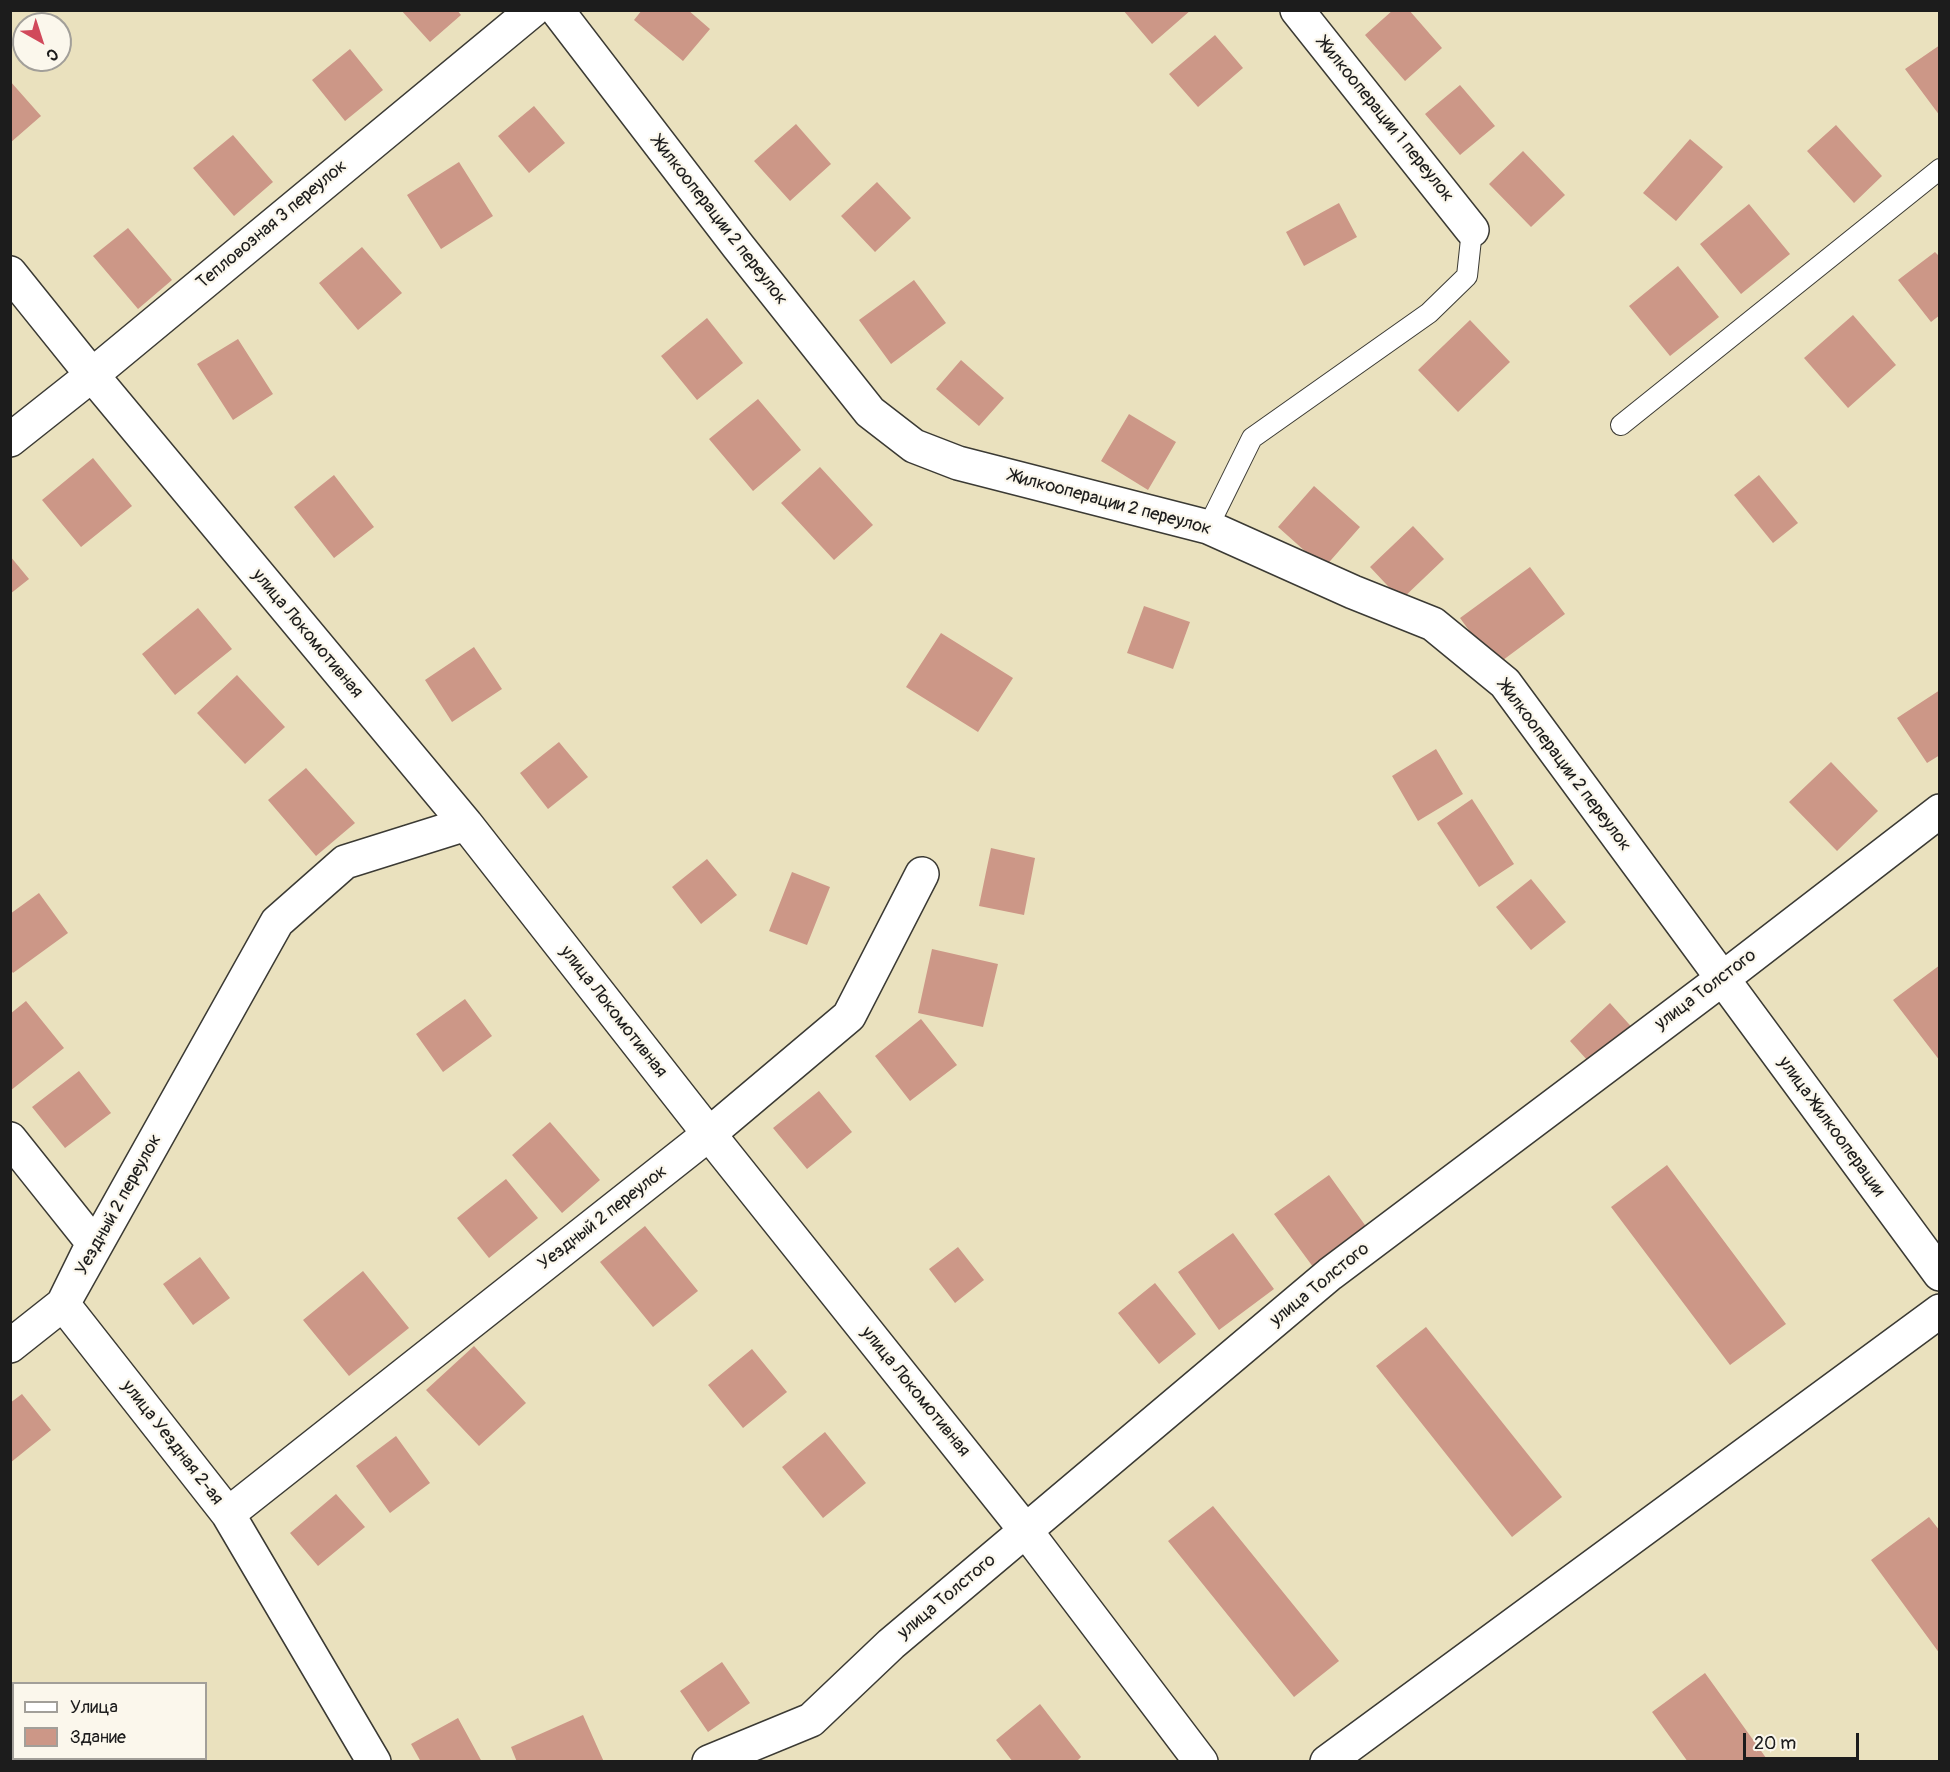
<!DOCTYPE html>
<meta charset="utf-8">
<style>
body{margin:0}
#map{position:relative;width:1950px;height:1772px;overflow:hidden;background:#eae1be;font-family:Pangolin,sans-serif}
canvas{display:block}
.frame{position:absolute;inset:0;border:12px solid #1c1c1c;pointer-events:none}
.legend{position:absolute;left:12px;top:1682px;width:195px;height:78px;box-sizing:border-box;background:#fbf7ec;border:2px solid #a29f99;margin:0;padding:8px 10px;list-style:none;font-size:18px;color:#1c1c1c}
.legend li{display:flex;align-items:center;gap:12px;height:30px}
.legend b{width:30px;border:2px solid #a29f99}
.north{position:absolute;left:12px;top:12px;width:60px;height:60px;box-sizing:border-box;background:#fbf7ec;border:2px solid #a29f99;border-radius:50%;rotate:141deg;font-size:16px;font-weight:700;line-height:24px;text-align:center;color:#1c1c1c}
.north::after{content:'';display:block;margin:auto;width:21px;height:27px;background:#d1495b;clip-path:polygon(50% 0,100% 100%,50% 72%,0 100%)}
.scale{position:absolute;left:1743px;top:1733px;width:116px;height:27px;box-sizing:border-box;border:3px solid #1c1c1c;border-top:0;padding-left:8px;font-size:18px;line-height:21px;white-space:nowrap;color:#1c1c1c;-webkit-text-stroke:4px #fbf7ec;paint-order:stroke}
</style>
<div id="map">
<canvas width="1950" height="1772"></canvas>
<div class="frame"></div>
<ul class="legend">
<li><b style="height:8px;background:#fff"></b>Улица</li>
<li><b style="height:16px;background:#cc9787"></b>Здание</li>
</ul>
<div class="north">С</div>
<div class="scale">20 m</div>
</div>
<script>
const ctx = document.querySelector('canvas').getContext('2d');
ctx.lineJoin = 'round';
function fillPath(path, color) { ctx.fillStyle = color; ctx.fill(path, 'evenodd'); }
const shape = rows => new Path2D(rows.map(r => 'M' + r).join(''));
function trace(path, color, width, dash) { ctx.strokeStyle = color; ctx.lineWidth = width; ctx.lineCap = dash ? 'butt' : 'round'; ctx.setLineDash(dash || []); ctx.stroke(path); }
function write(font, color, halo, rows, align = 'center') {
  ctx.font = font + ' Pangolin,sans-serif'; ctx.lineWidth = 4.5; ctx.setLineDash([]); ctx.textBaseline = 'middle'; ctx.strokeStyle = halo; ctx.fillStyle = color; for (const [text, x, y, turn = 0] of rows) {
    ctx.save(); ctx.translate(x, y); ctx.rotate((+turn || 0) * Math.PI / 180); ctx.textAlign = isNaN(turn) ? turn : align; if (halo) ctx.strokeText(text, 0, 0); ctx.fillText(text, 0, 0); ctx.restore();
  }
}
const building = shape([
 [401,10,457,10,461,15,430,42],
 [642,10,688,10,710,29,683,61,634,20],
 [1123,10,1191,10,1152,44],
 [1393,10,1409,10,1442,48,1405,81,1365,35],
 [1215,35,1243,68,1198,107,1169,74],
 [1940,45,1940,116,1905,69],
 [350,49,383,90,345,121,312,80],
 [10,81,41,116,10,143],
 [1460,85,1495,126,1460,155,1425,114],
 [534,106,565,143,529,173,498,136],
 [796,124,831,164,790,201,754,161],
 [1836,125,1882,176,1854,203,1807,151],
 [233,135,273,182,234,216,193,168],
 [1690,139,1723,167,1676,221,1643,193],
 [1523,151,1565,195,1531,227,1489,184],
 [459,162,493,216,441,249,407,195],
 [877,182,911,218,875,252,841,216],
 [1339,203,1357,237,1304,266,1286,232],
 [1749,204,1790,254,1741,294,1700,244],
 [128,228,172,280,138,309,93,256],
 [362,247,402,293,358,330,319,283],
 [1935,252,1940,257,1940,315,1931,322,1898,280],
 [1678,266,1719,317,1670,356,1629,306],
 [914,280,946,323,891,364,859,320],
 [1853,315,1896,365,1848,408,1804,358],
 [707,318,743,363,697,400,661,356],
 [1470,320,1510,362,1458,412,1418,370],
 [238,339,273,394,233,420,197,364],
 [961,360,1004,398,979,426,936,389],
 [758,399,801,450,753,491,709,439],
 [1129,414,1176,442,1148,490,1101,461],
 [93,458,132,506,81,547,42,500],
 [820,467,873,525,834,560,781,503],
 [334,475,374,527,334,558,294,507],
 [1759,475,1798,523,1773,543,1734,495],
 [1314,486,1360,527,1324,568,1278,527],
 [1413,526,1444,559,1401,600,1370,567],
 [10,556,29,579,10,594],
 [1530,567,1565,614,1495,666,1460,618],
 [1144,606,1190,622,1173,669,1127,653],
 [198,608,232,649,175,695,142,654],
 [941,633,1013,678,978,732,906,687],
 [474,647,502,689,452,722,425,680],
 [237,675,285,727,245,764,197,713],
 [1940,690,1940,755,1927,763,1897,718],
 [559,742,588,777,548,809,520,773],
 [1436,749,1463,794,1418,821,1392,776],
 [1831,762,1878,811,1837,851,1789,802],
 [306,768,355,823,316,856,268,800],
 [1472,799,1514,864,1479,887,1437,823],
 [991,848,1035,858,1024,915,979,906],
 [707,859,737,895,701,924,672,887],
 [792,872,830,887,807,945,769,931],
 [1531,879,1566,922,1531,950,1496,907],
 [39,893,68,933,13,973,10,969,10,914],
 [932,949,998,964,983,1027,918,1013],
 [1940,965,1940,1061,1893,1000],
 [465,999,492,1036,443,1072,416,1034],
 [26,1001,64,1048,10,1091,10,1014],
 [1610,1003,1637,1033,1596,1070,1570,1041],
 [921,1019,957,1065,910,1101,875,1056],
 [79,1071,111,1113,65,1148,32,1107],
 [819,1091,852,1132,807,1169,773,1128],
 [550,1122,600,1180,562,1213,512,1155],
 [1667,1165,1786,1324,1730,1365,1611,1207],
 [1329,1175,1370,1232,1316,1271,1274,1214],
 [506,1179,538,1218,489,1258,457,1218],
 [645,1226,698,1291,653,1327,600,1262],
 [1233,1233,1274,1289,1219,1330,1178,1272],
 [958,1247,984,1280,955,1303,929,1269],
 [200,1257,230,1298,193,1325,163,1284],
 [363,1271,409,1328,349,1376,303,1320],
 [1155,1283,1196,1334,1159,1364,1118,1313],
 [1426,1327,1562,1497,1512,1537,1376,1366],
 [474,1346,526,1403,479,1446,426,1390],
 [752,1349,787,1392,743,1428,708,1385],
 [22,1394,51,1430,10,1463,10,1403],
 [825,1432,866,1483,823,1518,782,1467],
 [396,1436,430,1483,390,1513,356,1466],
 [336,1494,365,1527,318,1566,290,1533],
 [1213,1506,1339,1661,1294,1697,1168,1541],
 [1929,1517,1940,1531,1940,1654,1871,1560],
 [722,1662,750,1703,708,1732,680,1691],
 [1705,1673,1769,1762,1688,1762,1652,1712],
 [1040,1704,1081,1757,1076,1762,1013,1762,996,1740],
 [583,1715,604,1762,517,1762,511,1747],
 [458,1718,482,1762,421,1762,411,1744]
]);
const service = shape([
 [1621,425,1940,169],
 [1208,527,1252,438,1429,313,1467,276,1472,230]
]);
const minor = shape([
 [557,10,738,246,870,412,914,446,958,463,1208,527,1353,592,1433,624,1505,683,1940,1274],
 [1297,10,1472,230],
 [10,273,92,375,466,824,709,1134,1026,1531,1201,1762],
 [10,440,92,375,533,10],
 [10,1139,93,1243,63,1304,228,1514,374,1762],
 [10,1346,63,1304,277,922,345,862,466,824],
 [228,1514,709,1134,849,1016,922,874],
 [709,1762,811,1720,891,1644,1330,1274,1722,979,1940,811],
 [1327,1762,1940,1311]
]);
const streetNames = [
 ["Жилкооперации 1 переулок",1385,120,51],
 ["Жилкооперации 2 переулок",719,221,52],
 ["Тепловозная 3 переулок",272,225,-40],
 ["Жилкооперации 2 переулок",1110,503,15],
 ["улица Локомотивная",307,634,50],
 ["Жилкооперации 2 переулок",1564,766,53],
 ["улица Толстого",1706,990,-37],
 ["улица Локомотивная",613,1012,52],
 ["улица Жилкооперации",1831,1127,54],
 ["Уездный 2 переулок",119,1205,-61],
 ["Уездный 2 переулок",603,1218,-38],
 ["улица Толстого",1320,1285,-39],
 ["улица Локомотивная",915,1392,51],
 ["улица Уездная 2-ая",172,1443,52],
 ["улица Толстого",947,1597,-40]
];
fillPath(building, '#cc9787');
trace(service, '#3b3a34', 22);
trace(minor, '#3b3a34', 36);
trace(service, '#fff', 20);
trace(minor, '#fff', 33);
write('18px', '#1c1c1c', '#fbf7ec', streetNames);
</script>
